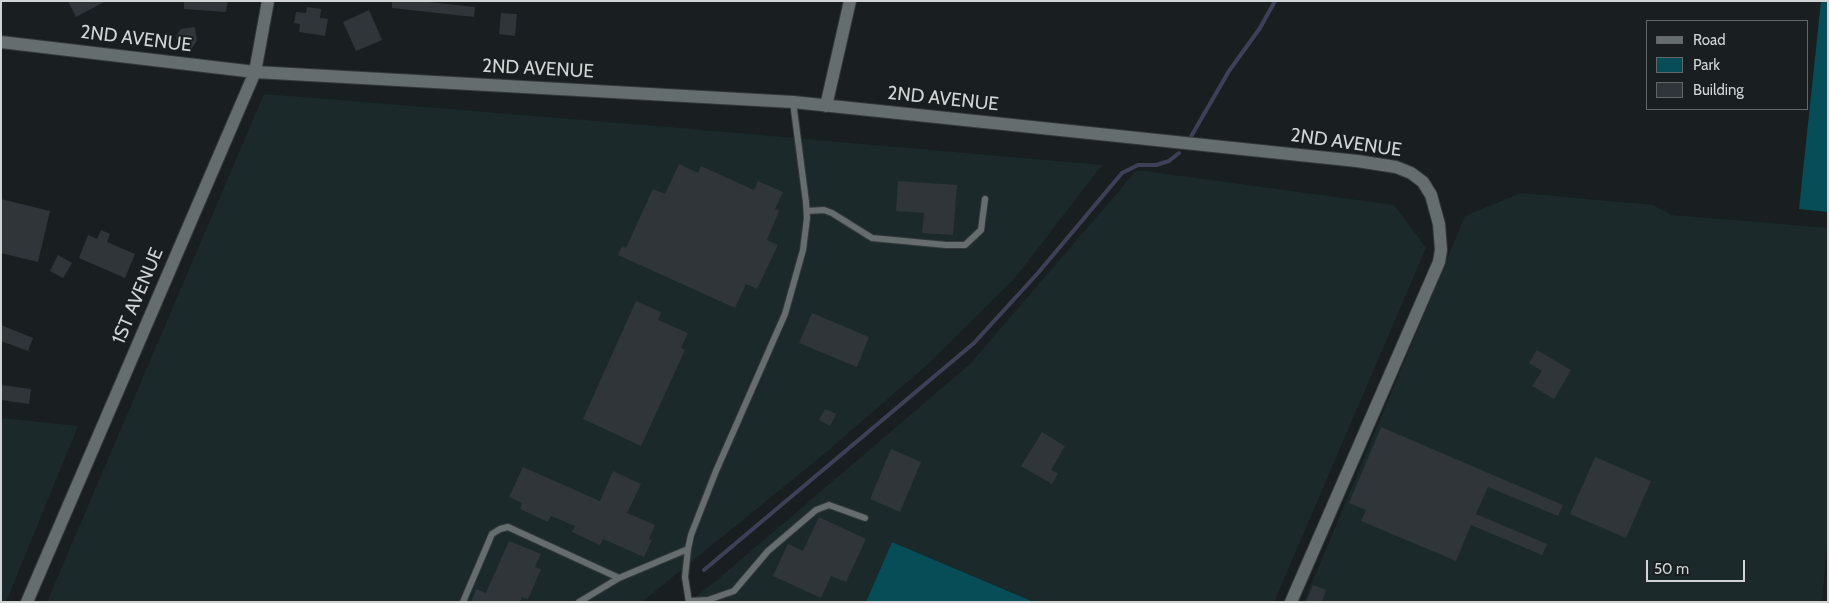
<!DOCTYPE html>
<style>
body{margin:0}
#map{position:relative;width:1829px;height:603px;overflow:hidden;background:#191f20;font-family:Cabin,sans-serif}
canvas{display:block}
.frame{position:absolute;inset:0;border:2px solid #d0d4d5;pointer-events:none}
.legend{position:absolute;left:1646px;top:20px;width:162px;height:90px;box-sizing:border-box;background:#191f20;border:1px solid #626768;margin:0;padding:6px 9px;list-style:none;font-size:15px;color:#d0d4d5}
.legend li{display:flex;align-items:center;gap:10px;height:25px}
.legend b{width:25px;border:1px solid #626768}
.scale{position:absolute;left:1646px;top:560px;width:99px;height:22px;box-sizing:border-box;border:2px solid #d0d4d5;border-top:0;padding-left:6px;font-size:15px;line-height:18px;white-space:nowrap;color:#d0d4d5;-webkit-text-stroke:4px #191f20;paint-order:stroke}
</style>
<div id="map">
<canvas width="1829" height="603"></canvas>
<div class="frame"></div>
<ul class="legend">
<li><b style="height:6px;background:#666d6e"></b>Road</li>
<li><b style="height:14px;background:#064d57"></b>Park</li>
<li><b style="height:14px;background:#2f3538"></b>Building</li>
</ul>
<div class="scale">50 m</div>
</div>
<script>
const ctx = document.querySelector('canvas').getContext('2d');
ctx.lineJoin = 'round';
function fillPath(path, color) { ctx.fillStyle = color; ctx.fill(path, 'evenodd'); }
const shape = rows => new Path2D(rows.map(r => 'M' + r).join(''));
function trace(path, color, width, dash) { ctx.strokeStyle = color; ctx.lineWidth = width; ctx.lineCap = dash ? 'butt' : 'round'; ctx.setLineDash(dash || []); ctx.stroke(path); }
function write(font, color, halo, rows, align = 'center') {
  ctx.font = font + ' Cabin,sans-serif'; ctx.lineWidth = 4; ctx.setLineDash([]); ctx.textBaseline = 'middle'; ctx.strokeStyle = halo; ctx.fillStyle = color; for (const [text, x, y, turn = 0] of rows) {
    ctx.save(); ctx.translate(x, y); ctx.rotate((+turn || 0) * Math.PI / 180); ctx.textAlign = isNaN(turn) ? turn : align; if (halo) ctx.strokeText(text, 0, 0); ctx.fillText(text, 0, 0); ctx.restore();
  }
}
const built = shape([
 [264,94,657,126,1102,165,1015,278,928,364,824,454,642,602,47,602],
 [1137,170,1394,205,1426,248,1274,602,1035,602,892,542,866,602,689,602,717,580,970,364],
 [1521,193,1653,205,1671,215,1828,228,1828,532,1822,602,1304,602,1465,216],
 [1,418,78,426,6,602,1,602]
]);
const green = shape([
 [1821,1,1828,1,1828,212,1799,209],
 [892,542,1034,602,1035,602,866,602]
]);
const stream = shape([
 [1189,140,1229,71,1260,28,1275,1],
 [704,570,974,343,1038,273,1122,173,1138,165,1156,165,1169,161,1179,153]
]);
const building = shape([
 [68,1,106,1,76,17],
 [184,1,228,1,226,12,184,9],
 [392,1,420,1,475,7,474,17,392,8],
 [307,7,321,9,320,18,328,19,325,36,299,32,300,24,294,23,296,12,306,13],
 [369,10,382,40,356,51,343,22],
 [501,13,517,14,515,36,499,34],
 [195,27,197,41,192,48,184,49,177,44,176,36,181,29],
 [679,164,698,173,701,166,754,190,758,181,783,192,775,209,779,211,767,240,778,245,757,289,746,284,735,308,618,255,622,246,626,248,653,189,665,194],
 [898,181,957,185,953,235,922,233,924,213,896,211],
 [1,199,50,211,38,262,1,253],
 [101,230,110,234,107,242,135,254,125,278,79,258,88,235,97,239],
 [58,255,72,263,63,278,50,271],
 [636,301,661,312,658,320,688,333,681,348,685,350,641,446,583,419],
 [812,313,869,337,857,367,799,343],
 [1,325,33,338,28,351,1,341],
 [1537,350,1571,370,1554,399,1532,386,1542,371,1529,363],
 [1,385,31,389,29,404,1,400],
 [825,409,836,414,830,426,819,420],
 [1381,427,1563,505,1558,516,1488,487,1476,514,1547,544,1542,555,1471,525,1456,561,1361,521,1366,510,1349,503],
 [1042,432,1065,446,1051,470,1058,473,1052,484,1021,466],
 [891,449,921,462,900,512,870,499],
 [1595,457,1651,481,1626,538,1570,514],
 [523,467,600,501,613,471,641,484,627,513,655,525,649,539,652,540,644,557,603,539,600,545,572,532,575,526,551,516,548,522,520,509,522,503,509,497],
 [819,517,866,539,846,582,831,576,821,598,773,576,788,544,803,551],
 [509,541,541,554,535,567,541,569,528,599,522,597,520,602,471,602,476,589,486,593],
 [1313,585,1326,590,1322,602,1306,602]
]);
const service = shape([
 [807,211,824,210,832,213,872,238,946,245,965,245,981,230,985,199],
 [689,601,708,600,734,591,768,551,816,510,829,505,865,518],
 [463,602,492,534,500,529,508,527,619,578],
 [579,602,619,578,688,549],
 [689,602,685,577,688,549,691,535,716,471,785,314,803,250,807,218,806,202,793,102]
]);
const minor = shape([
 [1,42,255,72,793,102,1357,161,1396,167,1411,173,1423,182,1431,195,1439,224,1441,250,1439,262,1291,602],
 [826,106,850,1],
 [27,602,255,72,268,1]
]);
const streetNames = [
 ["2ND AVENUE",136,39,7],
 ["2ND AVENUE",538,69,3],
 ["2ND AVENUE",943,99,6],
 ["2ND AVENUE",1346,143,8],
 ["1ST AVENUE",138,296,-67]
];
fillPath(built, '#1b292b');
fillPath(green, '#064d57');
trace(stream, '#3e4058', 4);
fillPath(building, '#2f3538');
trace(service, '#35393a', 8);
trace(minor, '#35393a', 14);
trace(service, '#666d6e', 6);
trace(minor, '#666d6e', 12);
write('19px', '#d0d4d5', '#191f20', streetNames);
</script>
